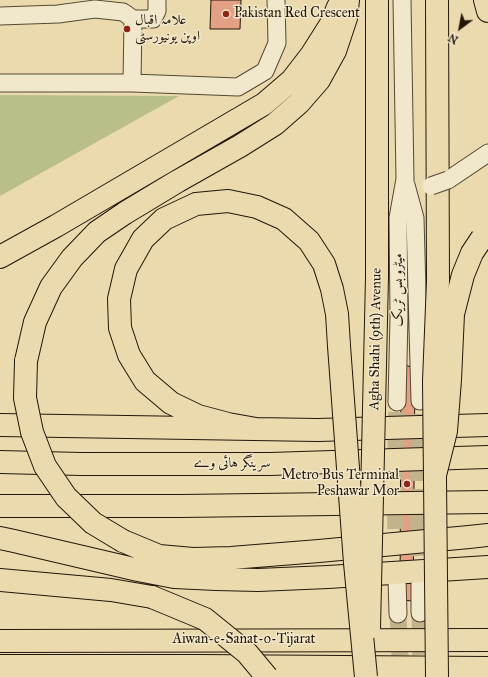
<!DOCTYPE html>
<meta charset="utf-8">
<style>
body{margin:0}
#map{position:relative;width:488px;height:677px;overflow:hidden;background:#eadaae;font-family:"IM FELL Great Primer",serif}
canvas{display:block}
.north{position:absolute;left:440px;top:8px;width:40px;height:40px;-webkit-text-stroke:3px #f1e7ca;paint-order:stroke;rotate:212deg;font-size:11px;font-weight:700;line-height:16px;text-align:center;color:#23170a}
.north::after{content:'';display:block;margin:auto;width:14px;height:18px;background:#23170a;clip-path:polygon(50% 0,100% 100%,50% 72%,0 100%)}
</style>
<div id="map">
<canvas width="488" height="677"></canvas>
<div class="north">N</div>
</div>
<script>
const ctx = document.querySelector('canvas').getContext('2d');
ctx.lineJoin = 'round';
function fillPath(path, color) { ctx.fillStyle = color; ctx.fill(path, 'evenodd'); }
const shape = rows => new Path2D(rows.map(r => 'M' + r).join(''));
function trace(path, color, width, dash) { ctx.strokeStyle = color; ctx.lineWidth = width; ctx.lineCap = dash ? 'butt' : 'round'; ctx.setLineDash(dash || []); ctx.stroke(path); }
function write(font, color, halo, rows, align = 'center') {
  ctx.font = font + ' "IM FELL Great Primer",Amiri,serif'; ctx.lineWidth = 3; ctx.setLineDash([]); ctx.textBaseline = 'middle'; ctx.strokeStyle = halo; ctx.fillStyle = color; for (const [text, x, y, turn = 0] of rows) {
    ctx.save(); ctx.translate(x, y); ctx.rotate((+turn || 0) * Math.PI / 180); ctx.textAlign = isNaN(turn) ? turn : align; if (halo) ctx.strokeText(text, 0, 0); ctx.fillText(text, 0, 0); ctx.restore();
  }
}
const green = shape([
 [0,95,179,96,0,196]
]);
const building = shape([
 [211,0,241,0,240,29,210,29,211,0],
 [401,364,415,368,413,601,400,600,401,364]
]);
const minorTunnel = shape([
 [397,579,395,493,397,402],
 [420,581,418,493,420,401],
 [420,613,421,677],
 [398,614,401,677]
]);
const minor = shape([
 [0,16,58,14,95,9,123,12,133,19,132,83],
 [133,19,153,19,157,11,157,0],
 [0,83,132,83,238,87,265,71,277,43,276,0],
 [448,180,488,153],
 [406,185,415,218,420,401],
 [397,402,399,317,398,218,405,179,402,0],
 [397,579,398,614],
 [420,581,420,613]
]);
const major = shape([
 [437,0,438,281],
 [377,277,377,0],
 [0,641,488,640],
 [0,666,200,666,488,668]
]);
const highway = shape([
 [485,0,488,11],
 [0,257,56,226,264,104,292,80,312,54,331,24,338,7],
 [26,361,35,322,51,287,72,258,97,232,125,213,178,181,240,146,275,124,299,103,319,80,335,51,346,18,348,0],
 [0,425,318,430,488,425],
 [256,429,228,424,198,416,171,403,145,381,129,355,120,328,119,299,126,269,143,239,164,219,196,204,228,201,257,207,284,219,309,241,324,264,332,289,337,314,339,346],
 [0,462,81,464,270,464,488,457],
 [0,506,180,506,488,502],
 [0,538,14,541,138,570,174,577,216,579,258,580,328,577,488,567],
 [123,541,159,556,193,559,231,558,319,551,469,537,488,535],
 [0,580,111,590,152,597]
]);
const minorBridge = shape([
 [431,186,448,180]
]);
const majorBridge = shape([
 [369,628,377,277],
 [437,677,434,381,438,281]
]);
const highwayBridge = shape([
 [339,346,355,563,366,677],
 [26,361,25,398,32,432,45,466,66,497,93,523,123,541],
 [435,475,446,431,450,380,453,314,463,275,472,253,482,238],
 [152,597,205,619,247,653,267,677]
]);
const markers = [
 [226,14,4,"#8f2418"],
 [127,29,4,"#8f2418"],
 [407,484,4,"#8f2418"]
];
const poiNames = [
 ["Pakistan Red Crescent",234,14],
 ["علامہ اقبال",135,21],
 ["اوپن یونیورسٹی",135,37],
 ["Metro Bus Terminal",399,476,"right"],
 ["Peshawar Mor",399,492,"right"]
];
const streetNames = [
 ["میٹرو بس ٹریک",399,290,-90],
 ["Agha Shahi (9th) Avenue",376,339,-89],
 ["سرینگر ہائی وے",232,464],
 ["Aiwan-e-Sanat-o-Tijarat",244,640]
];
fillPath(green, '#babe88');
fillPath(building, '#e4a084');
trace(building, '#23170a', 1);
trace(minorTunnel, '#c2b38d', 17, [17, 8]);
trace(minor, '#554833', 19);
trace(major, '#23170a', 24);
trace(highway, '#23170a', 24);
trace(minor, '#f1e7ca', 17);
trace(major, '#eadaae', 22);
trace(highway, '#eadaae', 22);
trace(minorBridge, '#554833', 19, []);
trace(majorBridge, '#23170a', 24, []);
trace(highwayBridge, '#23170a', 24, []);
trace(minorBridge, '#f1e7ca', 17);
trace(majorBridge, '#eadaae', 22);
trace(highwayBridge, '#eadaae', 22);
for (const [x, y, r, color] of markers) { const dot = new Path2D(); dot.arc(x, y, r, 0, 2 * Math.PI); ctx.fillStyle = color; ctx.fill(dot); trace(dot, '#f1e7ca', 1.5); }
write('14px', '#23170a', '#f1e7ca', poiNames, 'left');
write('14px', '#23170a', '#f1e7ca', streetNames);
</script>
